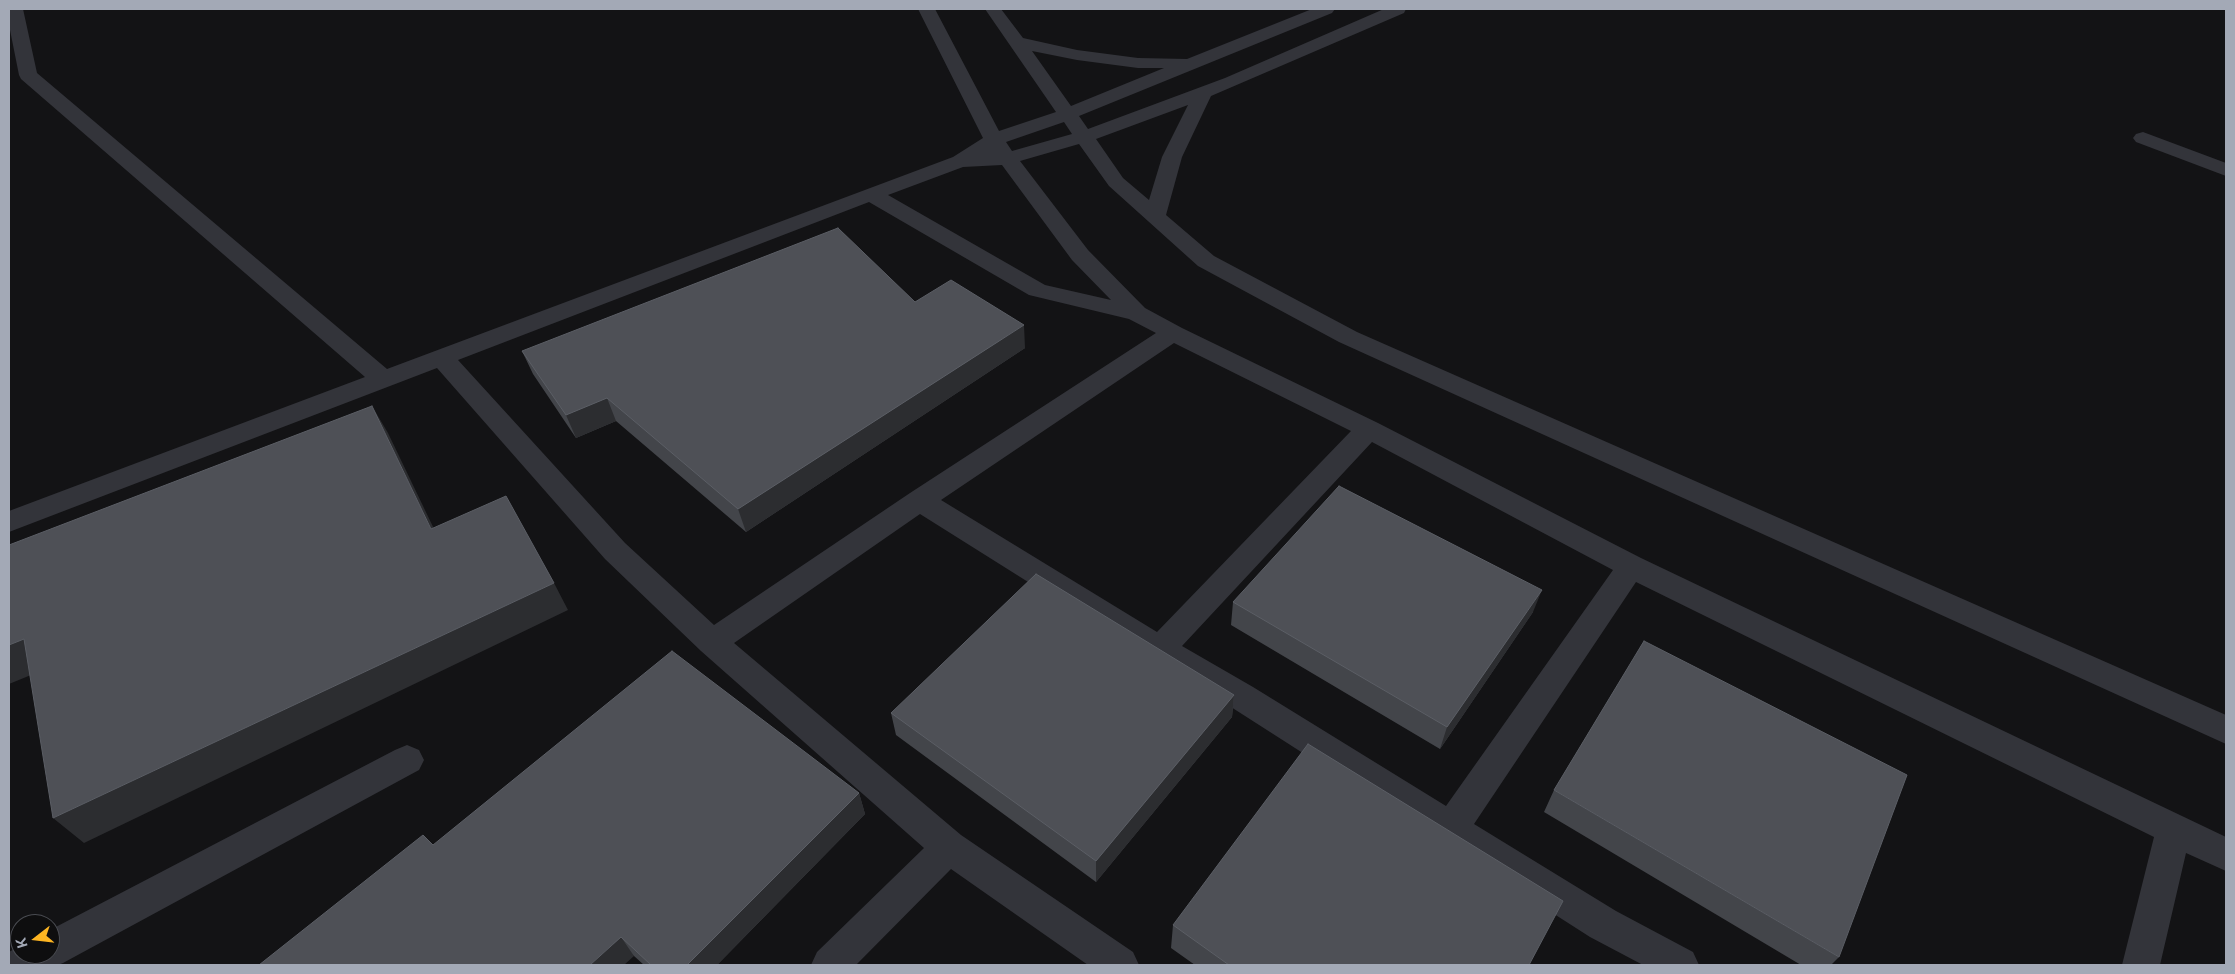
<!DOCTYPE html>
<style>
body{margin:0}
#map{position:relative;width:2235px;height:974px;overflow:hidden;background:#131315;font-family:Inter,sans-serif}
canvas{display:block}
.frame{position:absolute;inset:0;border:10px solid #a3a9b6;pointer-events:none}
.north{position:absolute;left:10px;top:914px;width:50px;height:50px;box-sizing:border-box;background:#0e0e0f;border:1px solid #4a4c52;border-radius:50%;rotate:254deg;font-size:14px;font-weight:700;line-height:20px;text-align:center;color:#a3a9b6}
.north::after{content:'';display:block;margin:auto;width:18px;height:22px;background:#fdb522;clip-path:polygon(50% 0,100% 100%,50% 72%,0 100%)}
</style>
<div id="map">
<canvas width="2235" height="974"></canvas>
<div class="frame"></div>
<div class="north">K</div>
</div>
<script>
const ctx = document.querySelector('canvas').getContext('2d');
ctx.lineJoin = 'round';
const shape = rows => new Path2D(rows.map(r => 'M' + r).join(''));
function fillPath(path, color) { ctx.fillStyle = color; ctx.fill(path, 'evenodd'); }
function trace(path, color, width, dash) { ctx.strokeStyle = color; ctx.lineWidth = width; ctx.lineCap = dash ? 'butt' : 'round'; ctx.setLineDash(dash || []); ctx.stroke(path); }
const service = shape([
 [407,745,419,750,424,760,419,770,63,963,58,965,9,965,9,952,20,946,20,954,50,954,50,930,395,750,407,745]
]);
const minor = shape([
 [9,9,23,9,37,73,387,369,953,157,983,138,918,9,935,9,999,131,1056,112,985,9,1001,9,1023,38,1077,50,1138,58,1187,59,1312,9,1335,9,1332,13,1079,116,1088,129,1225,78,1384,9,1406,9,1404,13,1211,96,1182,157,1166,215,1214,256,1357,332,2226,715,2226,744,1339,342,1198,266,1109,186,1079,144,1020,161,1088,250,1145,308,1182,328,1378,423,1641,558,2226,837,2226,871,2186,853,2160,965,2122,965,2154,837,1636,582,1474,824,1616,911,1693,952,1699,965,1643,965,1590,937,1231,707,1149,658,920,514,734,643,961,835,1133,952,1139,965,1088,965,951,869,856,965,811,965,817,952,924,848,701,651,605,559,437,368,9,532,9,511,365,377,21,79,19,75,9,25,9,9],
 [1032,51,1077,60,1138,68,1164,68,1071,106,1032,51],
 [1188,105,1162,157,1149,200,1123,178,1096,139,1188,105],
 [1064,122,1072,134,1012,151,1006,142,1064,122],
 [1002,165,1072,260,1111,300,1045,285,888,195,963,167,1002,165],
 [869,202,1029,295,1129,319,1156,333,910,493,714,625,625,543,458,360,869,202],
 [1174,343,1351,431,1157,632,941,500,1174,343],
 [1372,442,1613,570,1446,806,1253,687,1182,646,1372,442],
 [2143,132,2226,163,2226,176,2136,142,2133,138,2136,134,2143,132]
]);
const wall = shape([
 [915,302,1025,348,746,532,616,421,576,438,533,374,522,351],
 [1233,602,1533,612,1440,749,1231,625],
 [1234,695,1232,717,1096,882,896,735,891,713],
 [1554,790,1839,957,1831,965,1801,965,1544,812],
 [859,793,865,814,717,965,644,965,634,956,433,845],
 [1173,925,1529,965,1195,965,1171,948]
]);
const shadedWall = shape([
 [1024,325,1025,348,746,532,738,509],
 [607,398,616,421,576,438,566,415],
 [372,406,388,433,447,556,431,529],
 [554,583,568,610,84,843,53,818],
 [1542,590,1533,612,1440,749,1447,727],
 [24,639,53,666,9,684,9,645],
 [1234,695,1232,717,1096,882,1096,861],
 [859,793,865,814,717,965,687,965],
 [621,937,634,956,624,965,590,965]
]);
const building = shape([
 [838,228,915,302,951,280,1024,325,738,509,607,398,566,415,522,351,838,228],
 [372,406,431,529,506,496,554,583,53,818,24,639,9,645,9,545,372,406],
 [1339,486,1542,590,1447,727,1233,602,1339,486],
 [1036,574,1234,695,1096,861,891,713,1036,574],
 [1644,641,1907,775,1839,957,1554,790,1644,641],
 [672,651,859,793,687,965,651,965,621,937,590,965,259,965,423,835,433,845,672,651],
 [1308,744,1563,901,1529,965,1229,965,1173,925,1308,744]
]);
fillPath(service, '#33343a');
fillPath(minor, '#33343a');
fillPath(wall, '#43454a');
fillPath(shadedWall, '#2c2d30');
fillPath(building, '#4e5056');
trace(building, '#5b5e65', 1);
</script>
